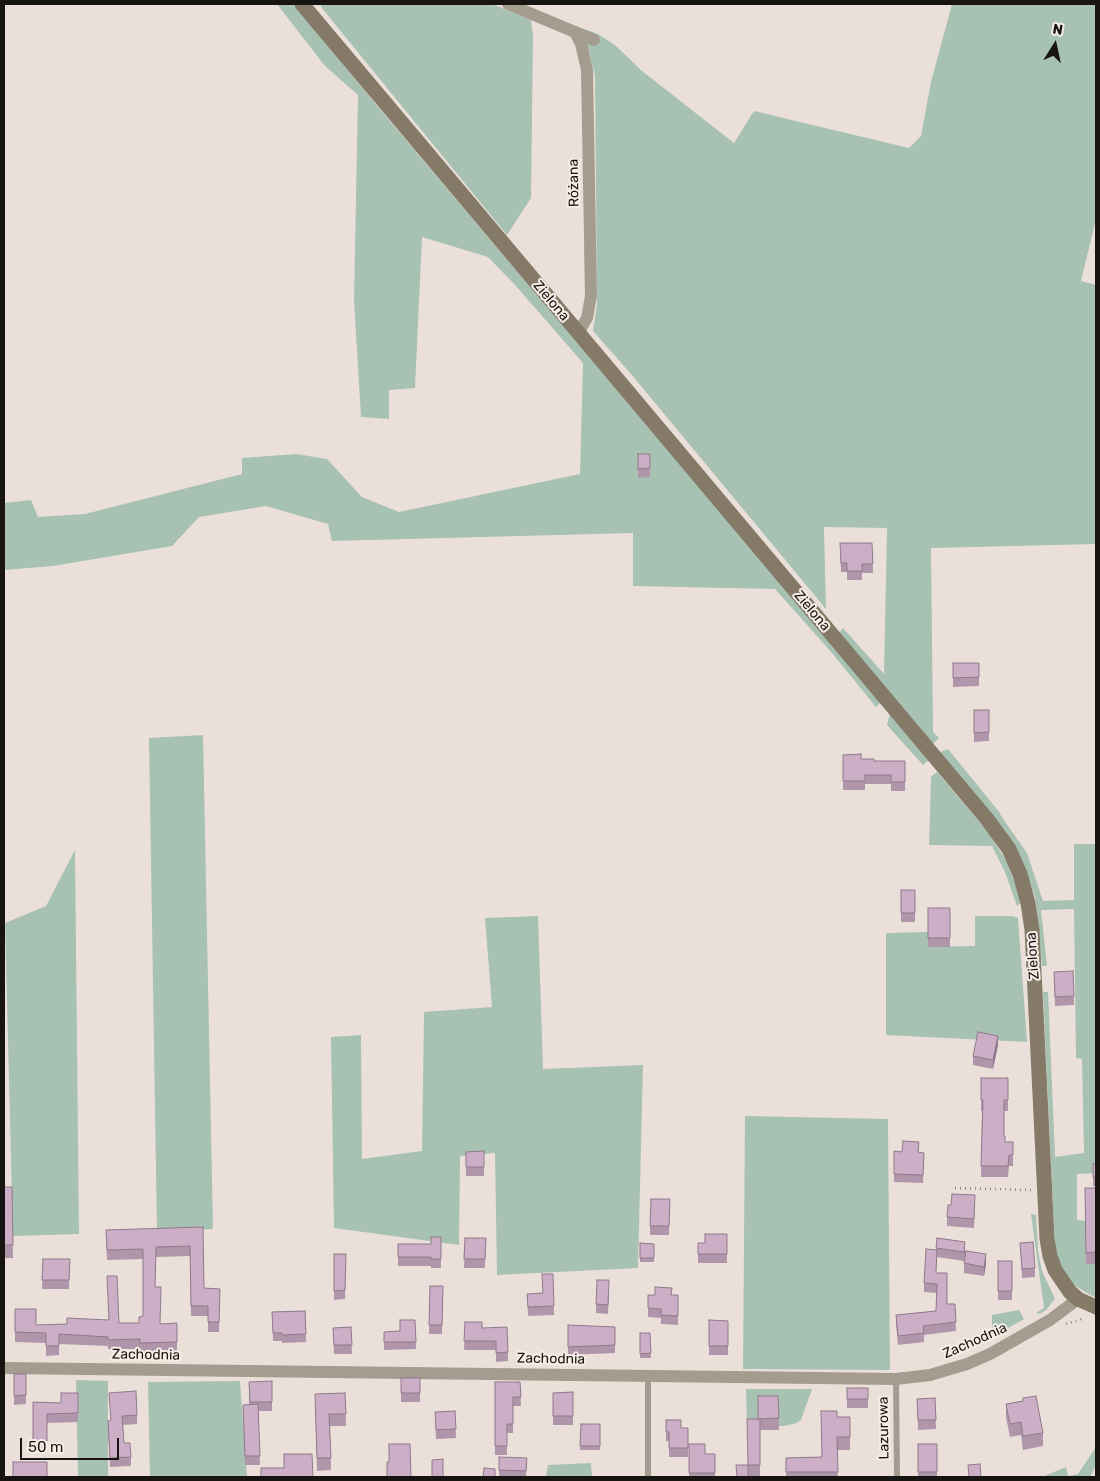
<!DOCTYPE html>
<meta charset="utf-8">
<style>
body{margin:0}
#map{position:relative;width:1100px;height:1481px;overflow:hidden;background:#ebe0d9;font-family:Rubik,sans-serif}
canvas{display:block}
.frame{position:absolute;inset:0;border:5px solid #171411;pointer-events:none}
.north{position:absolute;left:1030px;top:20px;width:50px;height:50px;-webkit-text-stroke:4px #f8ede6;paint-order:stroke;rotate:10deg;font-size:14px;font-weight:700;line-height:20px;text-align:center;color:#171411}
.north::after{content:'';display:block;margin:auto;width:18px;height:22px;background:#171411;clip-path:polygon(50% 0,100% 100%,50% 72%,0 100%)}
.scale{position:absolute;left:20px;top:1438px;width:99px;height:22px;box-sizing:border-box;border:2px solid #171411;border-top:0;padding-left:6px;font-size:15px;line-height:18px;white-space:nowrap;color:#171411;-webkit-text-stroke:4px #f8ede6;paint-order:stroke}
</style>
<div id="map">
<canvas width="1100" height="1481"></canvas>
<div class="frame"></div>
<div class="north">N</div>
<div class="scale">50 m</div>
</div>
<script>
const ctx = document.querySelector('canvas').getContext('2d');
ctx.lineJoin = 'round';
function fillPath(path, color) { ctx.fillStyle = color; ctx.fill(path, 'evenodd'); }
const shape = rows => new Path2D(rows.map(r => 'M' + r).join(''));
function trace(path, color, width, dash) { ctx.strokeStyle = color; ctx.lineWidth = width; ctx.lineCap = dash ? 'butt' : 'round'; ctx.setLineDash(dash || []); ctx.stroke(path); }
function write(font, color, halo, rows, align = 'center') {
  ctx.font = font + ' Rubik,sans-serif'; ctx.lineWidth = 4; ctx.setLineDash([]); ctx.textBaseline = 'middle'; ctx.strokeStyle = halo; ctx.fillStyle = color; for (const [text, x, y, turn = 0] of rows) {
    ctx.save(); ctx.translate(x, y); ctx.rotate((+turn || 0) * Math.PI / 180); ctx.textAlign = isNaN(turn) ? turn : align; if (halo) ctx.strokeText(text, 0, 0); ctx.fillText(text, 0, 0); ctx.restore();
  }
}
const green = shape([
 [277,4,294,4,378,107,881,702,876,707,832,653,775,589,633,586,633,533,332,541,328,524,266,506,199,517,172,546,53,566,4,570,4,503,31,500,38,517,85,514,242,474,242,458,296,454,327,459,362,497,399,512,580,474,583,363,516,286,488,257,422,237,415,388,389,390,389,419,361,417,354,301,358,95,325,66],
 [321,4,492,4,531,20,533,36,531,198,507,235,321,7],
 [952,4,1096,4,1096,219,1081,281,1096,285,1096,544,931,548,933,732,939,738,933,744,839,633,843,628,884,674,887,528,824,527,826,609,631,374,593,331,597,305,595,76,588,48,573,25,598,34,615,45,642,71,734,143,754,111,909,148,921,136,931,82],
 [890,713,929,760,923,765,887,725],
 [203,735,213,1229,157,1232,149,738],
 [948,749,1000,813,1001,816,1027,853,1043,901,1074,900,1074,844,1096,844,1096,1173,1077,1174,1077,1220,1086,1221,1086,1264,1096,1263,1096,1298,1072,1284,1060,1267,1055,1245,1054,1228,1043,992,1048,992,1055,1157,1084,1153,1082,1059,1076,1058,1074,909,1041,910,1047,966,1042,966,1037,911,1035,897,1027,875,1011,840,1001,826,940,752],
 [937,772,988,832,1008,864,1022,902,1017,906,1005,872,992,846,929,845,931,777],
 [75,850,79,1234,13,1236,5,923,46,906],
 [538,916,543,1069,643,1065,638,1268,497,1275,495,1153,460,1156,459,1245,334,1228,331,1037,361,1035,362,1159,422,1151,424,1012,492,1007,485,918],
 [975,916,1012,916,1018,918,1027,1042,886,1035,886,933,928,932,928,947,975,946],
 [745,1116,888,1119,890,1370,743,1369],
 [1031,1214,1036,1215,1038,1251,1042,1271,1055,1299,1046,1310,1040,1314,1036,1313,1044,1308],
 [1019,1310,1024,1319,992,1337,992,1315],
 [76,1380,108,1381,108,1477,78,1477],
 [240,1381,247,1477,150,1477,148,1382],
 [746,1389,812,1389,801,1420,797,1423,783,1426,747,1425],
 [1096,1447,1096,1465,1090,1477,1042,1477,1066,1467,1068,1476,1078,1474],
 [591,1463,592,1477,546,1477,548,1465]
]);
const path = shape([
 [955,1188,1031,1190],
 [1066,1324,1085,1318]
]);
const lane = shape([
 [648,1375,648,1477],
 [896,1379,897,1477]
]);
const street = shape([
 [508,4,594,40],
 [575,32,581,44,587,70,591,296,587,318,578,333],
 [4,1368,896,1379,930,1375,967,1364,990,1354,1050,1320,1078,1299]
]);
const secondary = shape([
 [302,4,987,819,1009,849,1020,874,1028,903,1032,930,1047,1239,1050,1256,1055,1270,1070,1292,1078,1299,1096,1307]
]);
const wall = shape([
 [638,454,650,454,650,477,638,478],
 [840,543,872,543,873,573,862,573,862,580,847,580,847,572,841,572],
 [953,663,979,663,979,686,953,687],
 [974,710,989,710,989,741,974,742],
 [843,755,861,759,874,761,905,761,905,791,891,791,891,784,865,784,865,790,843,790],
 [901,890,915,890,915,922,901,922],
 [928,908,950,908,950,947,928,947],
 [1054,981,1074,996,1074,1005,1055,1006],
 [998,1045,993,1069,973,1065,973,1056],
 [981,1078,1008,1078,1008,1111,1004,1111,1004,1136,1005,1142,1013,1142,1013,1166,1009,1166,1008,1177,981,1177,982,1111,981,1111],
 [484,1151,484,1176,466,1176,466,1152],
 [894,1151,924,1153,923,1183,894,1182],
 [1093,1164,1096,1164,1096,1186,1093,1186],
 [4,1187,12,1187,13,1258,4,1258],
 [1085,1188,1096,1188,1096,1264,1086,1264],
 [670,1199,669,1235,650,1235,650,1226],
 [975,1204,974,1228,947,1226,947,1217],
 [203,1227,204,1288,220,1289,219,1332,208,1332,208,1316,191,1316,190,1256,156,1257,155,1287,160,1324,177,1323,177,1352,140,1353,140,1349,108,1349,108,1346,59,1344,59,1355,46,1356,46,1343,15,1342,15,1309,36,1325,139,1323,143,1316,143,1259,107,1260,106,1230],
 [727,1234,727,1263,698,1263,698,1243,705,1243],
 [441,1237,441,1268,431,1268,431,1266,398,1266,398,1244,431,1244],
 [465,1238,486,1238,485,1268,464,1268],
 [937,1238,965,1251,964,1261,937,1257,936,1273,947,1304,955,1304,956,1331,924,1335,924,1342,898,1345,896,1324,896,1315,936,1311,937,1293,924,1292,924,1283,936,1250],
 [640,1243,654,1244,654,1262,640,1262],
 [1020,1243,1035,1268,1035,1277,1022,1278],
 [334,1254,346,1254,345,1299,334,1300],
 [43,1259,70,1259,69,1289,42,1289],
 [998,1261,1012,1261,1012,1300,998,1300],
 [964,1263,986,1264,984,1276,964,1273],
 [553,1274,554,1315,528,1316,527,1294,542,1293],
 [430,1286,443,1286,442,1334,429,1334],
 [609,1290,608,1314,596,1313,596,1304],
 [648,1295,678,1295,678,1325,661,1324,661,1318,648,1317],
 [305,1311,306,1342,282,1343,282,1341,273,1341,272,1312],
 [415,1320,416,1349,384,1350,384,1332,400,1331],
 [709,1320,728,1321,728,1355,709,1355],
 [465,1322,482,1328,508,1352,508,1361,496,1362,496,1350,464,1350],
 [568,1325,615,1327,615,1353,568,1355],
 [351,1327,352,1354,334,1354,333,1328],
 [640,1333,650,1333,651,1358,640,1358],
 [14,1374,26,1374,26,1404,14,1405],
 [401,1378,420,1378,420,1402,401,1402],
 [249,1382,272,1402,272,1411,258,1411,260,1465,245,1465,243,1405,249,1405],
 [495,1382,520,1382,521,1406,513,1406,513,1433,507,1433,507,1455,495,1455],
 [847,1388,868,1388,868,1408,847,1408],
 [573,1392,573,1425,553,1425,553,1393],
 [78,1393,78,1422,47,1423,47,1450,33,1450,33,1402,61,1403],
 [109,1393,137,1415,137,1424,123,1425,124,1443,131,1457,131,1466,110,1467,108,1430,108,1421,111,1420],
 [345,1393,346,1426,330,1426,331,1470,317,1471,315,1394],
 [778,1396,779,1430,760,1430,760,1476,748,1477,748,1465,758,1419],
 [935,1398,936,1429,918,1430,917,1399],
 [1023,1398,1043,1433,1043,1446,1023,1450,1021,1435,1010,1437,1006,1417,1006,1404,1023,1401],
 [455,1411,456,1438,436,1439,435,1412],
 [837,1417,850,1417,850,1450,837,1450,838,1477,786,1477,786,1458,821,1457],
 [666,1420,681,1428,688,1428,688,1457,669,1457,669,1441,666,1441],
 [581,1424,600,1424,600,1450,580,1450],
 [689,1444,705,1454,715,1454,715,1477,689,1477],
 [918,1444,937,1444,937,1477,918,1477],
 [499,1457,527,1458,526,1477,499,1477]
]);
const shadedWall = shape([
 [998,1036,998,1045,993,1069,993,1060],
 [965,1242,965,1251,964,1261,964,1252],
 [986,1254,986,1264,984,1276,984,1267]
]);
const building = shape([
 [638,454,650,454,650,468,638,469,638,454],
 [840,543,872,543,873,564,862,564,862,571,847,571,847,563,841,563,840,543],
 [953,663,979,663,979,677,953,678,953,663],
 [974,710,989,710,989,732,974,733,974,710],
 [861,754,861,759,874,759,874,761,905,761,905,782,891,782,891,775,865,775,865,781,843,781,843,755,861,754],
 [901,890,915,890,915,913,901,913,901,890],
 [928,908,950,908,950,938,928,938,928,908],
 [1073,971,1074,996,1055,997,1054,972,1073,971],
 [978,1032,998,1036,993,1060,973,1056,978,1032],
 [981,1078,1008,1078,1008,1100,1004,1100,1004,1136,1005,1136,1005,1142,1013,1142,1013,1155,1009,1155,1008,1166,981,1166,983,1100,981,1100,981,1078],
 [903,1141,919,1142,918,1152,924,1153,923,1175,894,1174,894,1151,902,1152,903,1141],
 [484,1151,484,1167,466,1167,466,1152,484,1151],
 [1093,1164,1096,1164,1096,1177,1093,1177,1093,1164],
 [4,1187,12,1187,13,1245,4,1245,4,1187],
 [1085,1188,1096,1188,1096,1252,1086,1253,1085,1188],
 [952,1194,975,1195,974,1219,947,1217,948,1205,951,1205,952,1194],
 [651,1199,670,1199,669,1226,650,1226,651,1199],
 [203,1227,204,1288,220,1289,219,1322,208,1322,208,1306,191,1306,190,1246,156,1247,155,1287,161,1287,160,1324,177,1323,177,1342,140,1343,140,1339,108,1340,108,1337,59,1334,59,1346,46,1346,46,1333,15,1332,15,1309,36,1309,36,1325,67,1324,67,1318,109,1320,107,1276,117,1276,119,1323,139,1323,139,1317,143,1316,143,1249,107,1250,106,1230,203,1227],
 [705,1234,727,1234,727,1254,698,1254,698,1243,705,1243,705,1234],
 [431,1237,441,1237,441,1259,431,1259,431,1257,398,1257,398,1244,431,1244,431,1237],
 [465,1238,486,1238,485,1259,464,1259,465,1238],
 [937,1238,965,1242,964,1252,936,1248,937,1238],
 [1033,1242,1035,1268,1022,1269,1020,1243,1033,1242],
 [640,1243,654,1244,654,1258,640,1258,640,1243],
 [926,1249,937,1250,936,1273,947,1273,947,1304,955,1304,956,1322,923,1326,924,1333,898,1336,896,1315,936,1311,937,1284,924,1283,926,1249],
 [966,1251,986,1254,984,1267,964,1263,966,1251],
 [334,1254,346,1254,345,1290,334,1291,334,1254],
 [43,1259,70,1259,69,1280,42,1280,43,1259],
 [998,1261,1012,1261,1012,1291,998,1291,998,1261],
 [542,1274,553,1274,554,1306,528,1307,527,1294,543,1293,542,1274],
 [597,1280,609,1280,608,1305,596,1304,597,1280],
 [430,1286,443,1286,442,1325,429,1325,430,1286],
 [655,1287,672,1288,671,1295,678,1295,678,1316,661,1315,661,1309,648,1308,648,1295,655,1295,655,1287],
 [305,1311,306,1334,282,1335,282,1333,273,1333,272,1312,305,1311],
 [400,1320,415,1320,416,1342,384,1342,384,1332,400,1331,400,1320],
 [709,1320,728,1321,728,1346,709,1346,709,1320],
 [465,1322,482,1322,482,1328,507,1327,508,1352,496,1353,496,1341,464,1341,465,1322],
 [568,1325,615,1327,615,1345,568,1347,568,1325],
 [351,1327,352,1345,334,1345,333,1328,351,1327],
 [640,1333,650,1333,651,1353,640,1354,640,1333],
 [14,1374,26,1374,26,1395,14,1396,14,1374],
 [401,1378,420,1378,420,1393,401,1393,401,1378],
 [272,1381,272,1402,250,1402,249,1382,272,1381],
 [495,1382,520,1382,521,1397,513,1397,513,1424,507,1424,507,1446,495,1446,495,1382],
 [847,1388,868,1388,868,1399,847,1399,847,1388],
 [136,1391,137,1415,122,1416,124,1443,130,1443,131,1457,110,1458,108,1421,111,1420,109,1393,136,1391],
 [573,1392,573,1416,553,1416,553,1393,573,1392],
 [61,1393,78,1393,78,1413,47,1414,47,1441,33,1441,33,1402,61,1403,61,1393],
 [345,1393,346,1414,329,1414,331,1458,317,1458,315,1394,345,1393],
 [758,1396,778,1396,779,1418,758,1419,760,1419,760,1465,748,1465,748,1477,737,1477,736,1465,748,1465,747,1419,758,1419,758,1396],
 [1036,1396,1043,1433,1023,1436,1021,1422,1010,1424,1006,1404,1023,1401,1023,1398,1036,1396],
 [935,1398,936,1420,918,1420,917,1399,935,1398],
 [258,1404,260,1456,245,1456,243,1405,258,1404],
 [455,1411,456,1429,436,1430,435,1412,455,1411],
 [821,1411,837,1411,837,1417,850,1417,850,1437,837,1437,838,1472,786,1472,786,1458,822,1457,821,1411],
 [666,1420,681,1420,681,1428,688,1428,688,1448,669,1448,669,1432,666,1432,666,1420],
 [581,1424,600,1424,600,1446,580,1446,581,1424],
 [389,1444,410,1444,411,1477,387,1477,387,1462,389,1462,389,1444],
 [689,1444,705,1444,705,1454,715,1454,715,1473,689,1473,689,1444],
 [918,1444,937,1444,937,1472,918,1472,918,1444],
 [284,1454,312,1454,313,1477,261,1477,261,1468,284,1468,284,1454],
 [499,1457,527,1458,526,1471,499,1470,499,1457],
 [443,1459,443,1477,432,1477,432,1460,443,1459],
 [13,1462,47,1462,47,1477,13,1477,13,1462],
 [980,1464,981,1477,969,1477,968,1465,980,1464],
 [484,1468,495,1469,495,1477,483,1477,484,1468]
]);
const streetNames = [
 ["Różana",574,183,-91],
 ["Zielona",551,301,50],
 ["Zielona",812,611,50],
 ["Zielona",1033,956,-94],
 ["Zachodnia",975,1341,-24],
 ["Zachodnia",146,1355,1],
 ["Zachodnia",551,1359,1],
 ["Lazurowa",884,1428,-91]
];
fillPath(green, '#a7c1b3');
trace(path, '#8f8782', 2.5, [1, 4]);
trace(lane, '#a39c8f', 6);
trace(street, '#a39c8f', 12);
trace(secondary, '#847a67', 15);
fillPath(wall, '#af96aa');
fillPath(shadedWall, '#8f7a8b');
fillPath(building, '#ccafc6');
trace(building, '#8f7a8b', 1);
write('14px', '#171411', '#f8ede6', streetNames);
</script>
